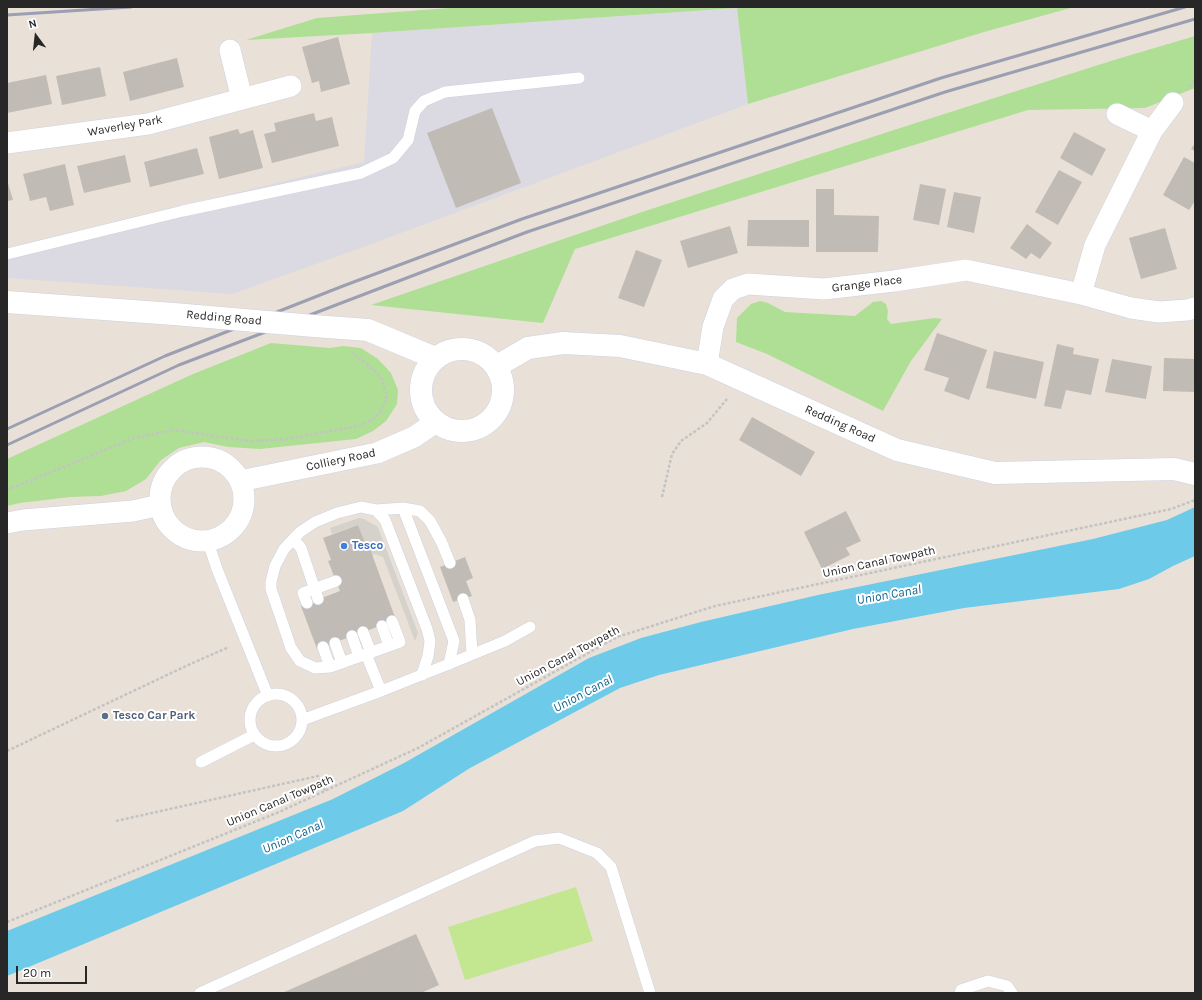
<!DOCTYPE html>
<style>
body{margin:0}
#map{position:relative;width:1202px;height:1000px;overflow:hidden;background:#e9e1d8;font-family:Karla,sans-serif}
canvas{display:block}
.frame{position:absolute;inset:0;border:8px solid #272727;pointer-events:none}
.north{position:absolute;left:16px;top:16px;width:40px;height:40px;-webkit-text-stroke:3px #fff;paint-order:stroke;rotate:345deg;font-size:11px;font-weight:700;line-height:16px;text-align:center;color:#272727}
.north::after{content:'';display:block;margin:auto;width:14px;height:18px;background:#272727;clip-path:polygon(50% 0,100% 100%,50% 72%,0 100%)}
.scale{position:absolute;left:16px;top:966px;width:71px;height:18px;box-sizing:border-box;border:2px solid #272727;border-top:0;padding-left:5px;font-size:12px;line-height:14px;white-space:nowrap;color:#272727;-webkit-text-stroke:3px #fff;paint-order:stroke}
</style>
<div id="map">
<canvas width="1202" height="1000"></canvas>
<div class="frame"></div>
<div class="north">N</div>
<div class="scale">20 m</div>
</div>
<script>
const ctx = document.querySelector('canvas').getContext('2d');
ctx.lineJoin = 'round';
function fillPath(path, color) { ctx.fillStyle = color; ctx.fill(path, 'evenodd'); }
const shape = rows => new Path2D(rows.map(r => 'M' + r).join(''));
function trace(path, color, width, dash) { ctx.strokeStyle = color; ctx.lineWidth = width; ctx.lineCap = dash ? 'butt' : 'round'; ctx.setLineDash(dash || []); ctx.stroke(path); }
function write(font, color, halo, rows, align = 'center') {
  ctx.font = font + ' Karla,sans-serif'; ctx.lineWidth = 4; ctx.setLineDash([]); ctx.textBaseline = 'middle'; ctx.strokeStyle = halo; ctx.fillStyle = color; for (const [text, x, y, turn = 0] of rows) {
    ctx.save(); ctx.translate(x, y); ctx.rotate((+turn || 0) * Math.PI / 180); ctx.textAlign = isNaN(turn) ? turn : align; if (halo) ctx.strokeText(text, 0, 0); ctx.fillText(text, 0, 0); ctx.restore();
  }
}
const industrial = shape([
 [737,8,748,104,366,246,232,294,7,278,7,248,364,162,372,33]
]);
const green = shape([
 [462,7,1074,7,984,32,748,104,737,8,372,33,246,40,317,18],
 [1195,36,1195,88,1145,108,1028,110,575,249,543,323,371,305,642,212,897,129,1114,60],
 [760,301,768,303,785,312,855,316,873,302,881,301,886,304,888,311,887,319,891,324,934,318,942,319,911,361,883,411,767,354,736,342,737,318,751,304],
 [271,343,330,348,343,346,361,348,378,359,391,373,398,390,397,404,386,421,373,431,356,439,260,449,228,447,204,442,179,448,161,460,146,479,126,491,101,496,70,497,20,503,7,506,7,459,193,374]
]);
const pitch = shape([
 [576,887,593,941,465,980,448,927]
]);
const plaza = shape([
 [359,518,364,519,371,523,377,526,379,530,418,633,415,641,383,557,375,554,332,570,367,547,358,525,332,534,330,528]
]);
const water = shape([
 [1195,507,1195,556,1173,566,1149,579,1119,589,964,608,853,629,659,675,620,688,470,768,403,811,7,976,7,931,333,799,404,763,589,658,641,638,701,622,818,595,1093,539,1167,520]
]);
const building = shape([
 [338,37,350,84,321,92,319,81,312,83,302,47],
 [177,58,184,87,130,101,123,72],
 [100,67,106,96,62,105,56,76],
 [46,75,52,104,7,113,7,83],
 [492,108,521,183,456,208,427,133],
 [314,113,316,121,332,117,339,146,272,163,264,134,276,131,274,123],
 [238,129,240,134,253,130,263,168,219,179,209,137],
 [1074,132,1106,149,1092,176,1060,158],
 [1195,143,1195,151,1191,149],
 [197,148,204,174,150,187,144,162],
 [125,155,131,182,84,193,77,166],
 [1184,157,1195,163,1195,201,1189,210,1163,195],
 [65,164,74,205,50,211,46,197,30,201,23,174],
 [1059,170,1082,182,1058,225,1035,212],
 [7,180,13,200,7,201],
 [920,184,946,189,939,225,913,220],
 [816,189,834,189,834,215,879,216,878,252,816,252],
 [954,192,981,197,974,233,947,227],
 [748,220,809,220,809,247,747,246],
 [1027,224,1052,243,1040,259,1031,253,1026,259,1010,248],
 [730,226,738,253,688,268,680,241],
 [1165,228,1177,269,1141,279,1129,238],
 [636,250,662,260,644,307,618,298],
 [937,333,987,350,969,400,944,391,949,378,924,370],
 [1057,344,1074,348,1073,354,1099,359,1091,395,1066,390,1061,409,1044,406],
 [994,351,1044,362,1036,399,986,388],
 [1164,358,1195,359,1195,392,1163,391],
 [1112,359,1152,366,1146,399,1105,392],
 [752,417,815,452,801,476,739,440],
 [846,511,861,541,846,548,850,555,822,569,804,532],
 [358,525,367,547,369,546,396,620,317,649,301,606,340,591,328,561,331,560,323,538],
 [465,557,473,578,466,581,472,596,453,602,440,567],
 [416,934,439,985,421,993,282,993]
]);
const path = shape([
 [1189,87,1195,81],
 [7,490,134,438,174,430,251,441,287,439,357,426,372,420,382,410,387,395,381,377,368,365,352,353],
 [662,497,672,454,681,441,707,423,727,399],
 [7,751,186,666,229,647],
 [116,821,318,776,325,791],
 [7,922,279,812,418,748,617,637,715,606,1171,509,1195,500]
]);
const lane = shape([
 [7,254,183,211,361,173,393,158,408,140,415,111,424,101,445,92,579,78],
 [403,508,454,641,449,664],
 [376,510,403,508,420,511,430,521,442,543,450,563],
 [293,539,301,548,318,599],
 [208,542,217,569,268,696],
 [463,599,470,620,472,654],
 [307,603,303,593,336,581],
 [392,621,400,642,330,667,315,668,300,661,291,648,271,589,271,582,275,566,284,549,300,532,315,522,337,513,361,507,376,510,385,520,427,629,430,641,428,656,422,675],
 [382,626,389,646],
 [363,632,371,653],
 [352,636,359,657],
 [335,643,342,663],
 [323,647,330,667],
 [366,654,381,691],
 '250 720a26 26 0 1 1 52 0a26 26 0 1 1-52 0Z',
 [302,720,381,691,449,664,505,641,530,627],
 [201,762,254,735],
 [200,993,535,841,559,838,597,853,611,867,650,993],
 [960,993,961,990,988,981,1007,986,1012,993]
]);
const street = shape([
 [230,50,242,99],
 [1117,114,1152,131],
 [7,143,148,124,291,86],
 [1081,294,1095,245,1152,131,1173,103],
 [707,364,713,327,723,299,733,289,748,284,824,289,894,281,966,270,1081,294,1131,308,1159,312,1187,310,1195,308],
 '160 499a42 42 0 1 1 84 0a42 42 0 1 1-84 0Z',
 [240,481,377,453,414,437,436,422],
 [7,523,23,520,133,511,160,505]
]);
const secondary = shape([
 [7,302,174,314],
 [314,326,368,330,435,358],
 '421 390a41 41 0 1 1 82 0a41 41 0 1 1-82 0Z',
 [497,366,528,348,563,343,620,346,707,364,897,450,995,473,1174,469,1195,474]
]);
const rail = shape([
 [7,15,131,7],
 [7,429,165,356,343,286,522,219,941,78,1185,7],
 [7,445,179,365,527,232,945,92,1195,19]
]);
const secondaryBridge = shape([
 [174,314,314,326]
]);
const markers = [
 [344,546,4,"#3f7fe0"],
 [105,716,4,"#5c6f8a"]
];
const streetNames = [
 ["Waverley Park",125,126,-10],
 ["Grange Place",867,284,-7],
 ["Redding Road",224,318,5],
 ["Redding Road",840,424,24],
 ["Colliery Road",341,460,-12],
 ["Union Canal Towpath",879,562,-12],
 ["Union Canal Towpath",568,656,-28],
 ["Union Canal Towpath",280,801,-23]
];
const shopNames = [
 ["Tesco",352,546]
];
const serviceNames = [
 ["Tesco Car Park",113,716]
];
const waterNames = [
 ["Union Canal",889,595,-10],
 ["Union Canal",583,694,-28],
 ["Union Canal",293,837,-24]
];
fillPath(industrial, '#dbd9e1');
fillPath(green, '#afdf95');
fillPath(pitch, '#c3e691');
fillPath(plaza, '#d5d1cb');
fillPath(water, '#6dcae9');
fillPath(building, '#c1bbb5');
trace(lane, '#cdd1e0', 12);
trace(street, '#cdd1e0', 22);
trace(secondary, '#cdd1e0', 23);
trace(path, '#c3c3c3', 2.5, [3, 2]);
trace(lane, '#fff', 11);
trace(street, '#fff', 21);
trace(secondary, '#fff', 22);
trace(rail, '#9b9fb1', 3);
trace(secondaryBridge, '#cdd1e0', 23, []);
trace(secondaryBridge, '#fff', 22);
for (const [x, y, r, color] of markers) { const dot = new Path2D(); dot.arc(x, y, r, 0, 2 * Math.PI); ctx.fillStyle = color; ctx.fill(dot); trace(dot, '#fff', 1.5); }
write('12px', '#272727', '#fff', streetNames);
write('bold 12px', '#366cbe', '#fff', shopNames, 'left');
write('bold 12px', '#4e5e75', '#fff', serviceNames, 'left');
write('italic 13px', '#12668f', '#fff', waterNames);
</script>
